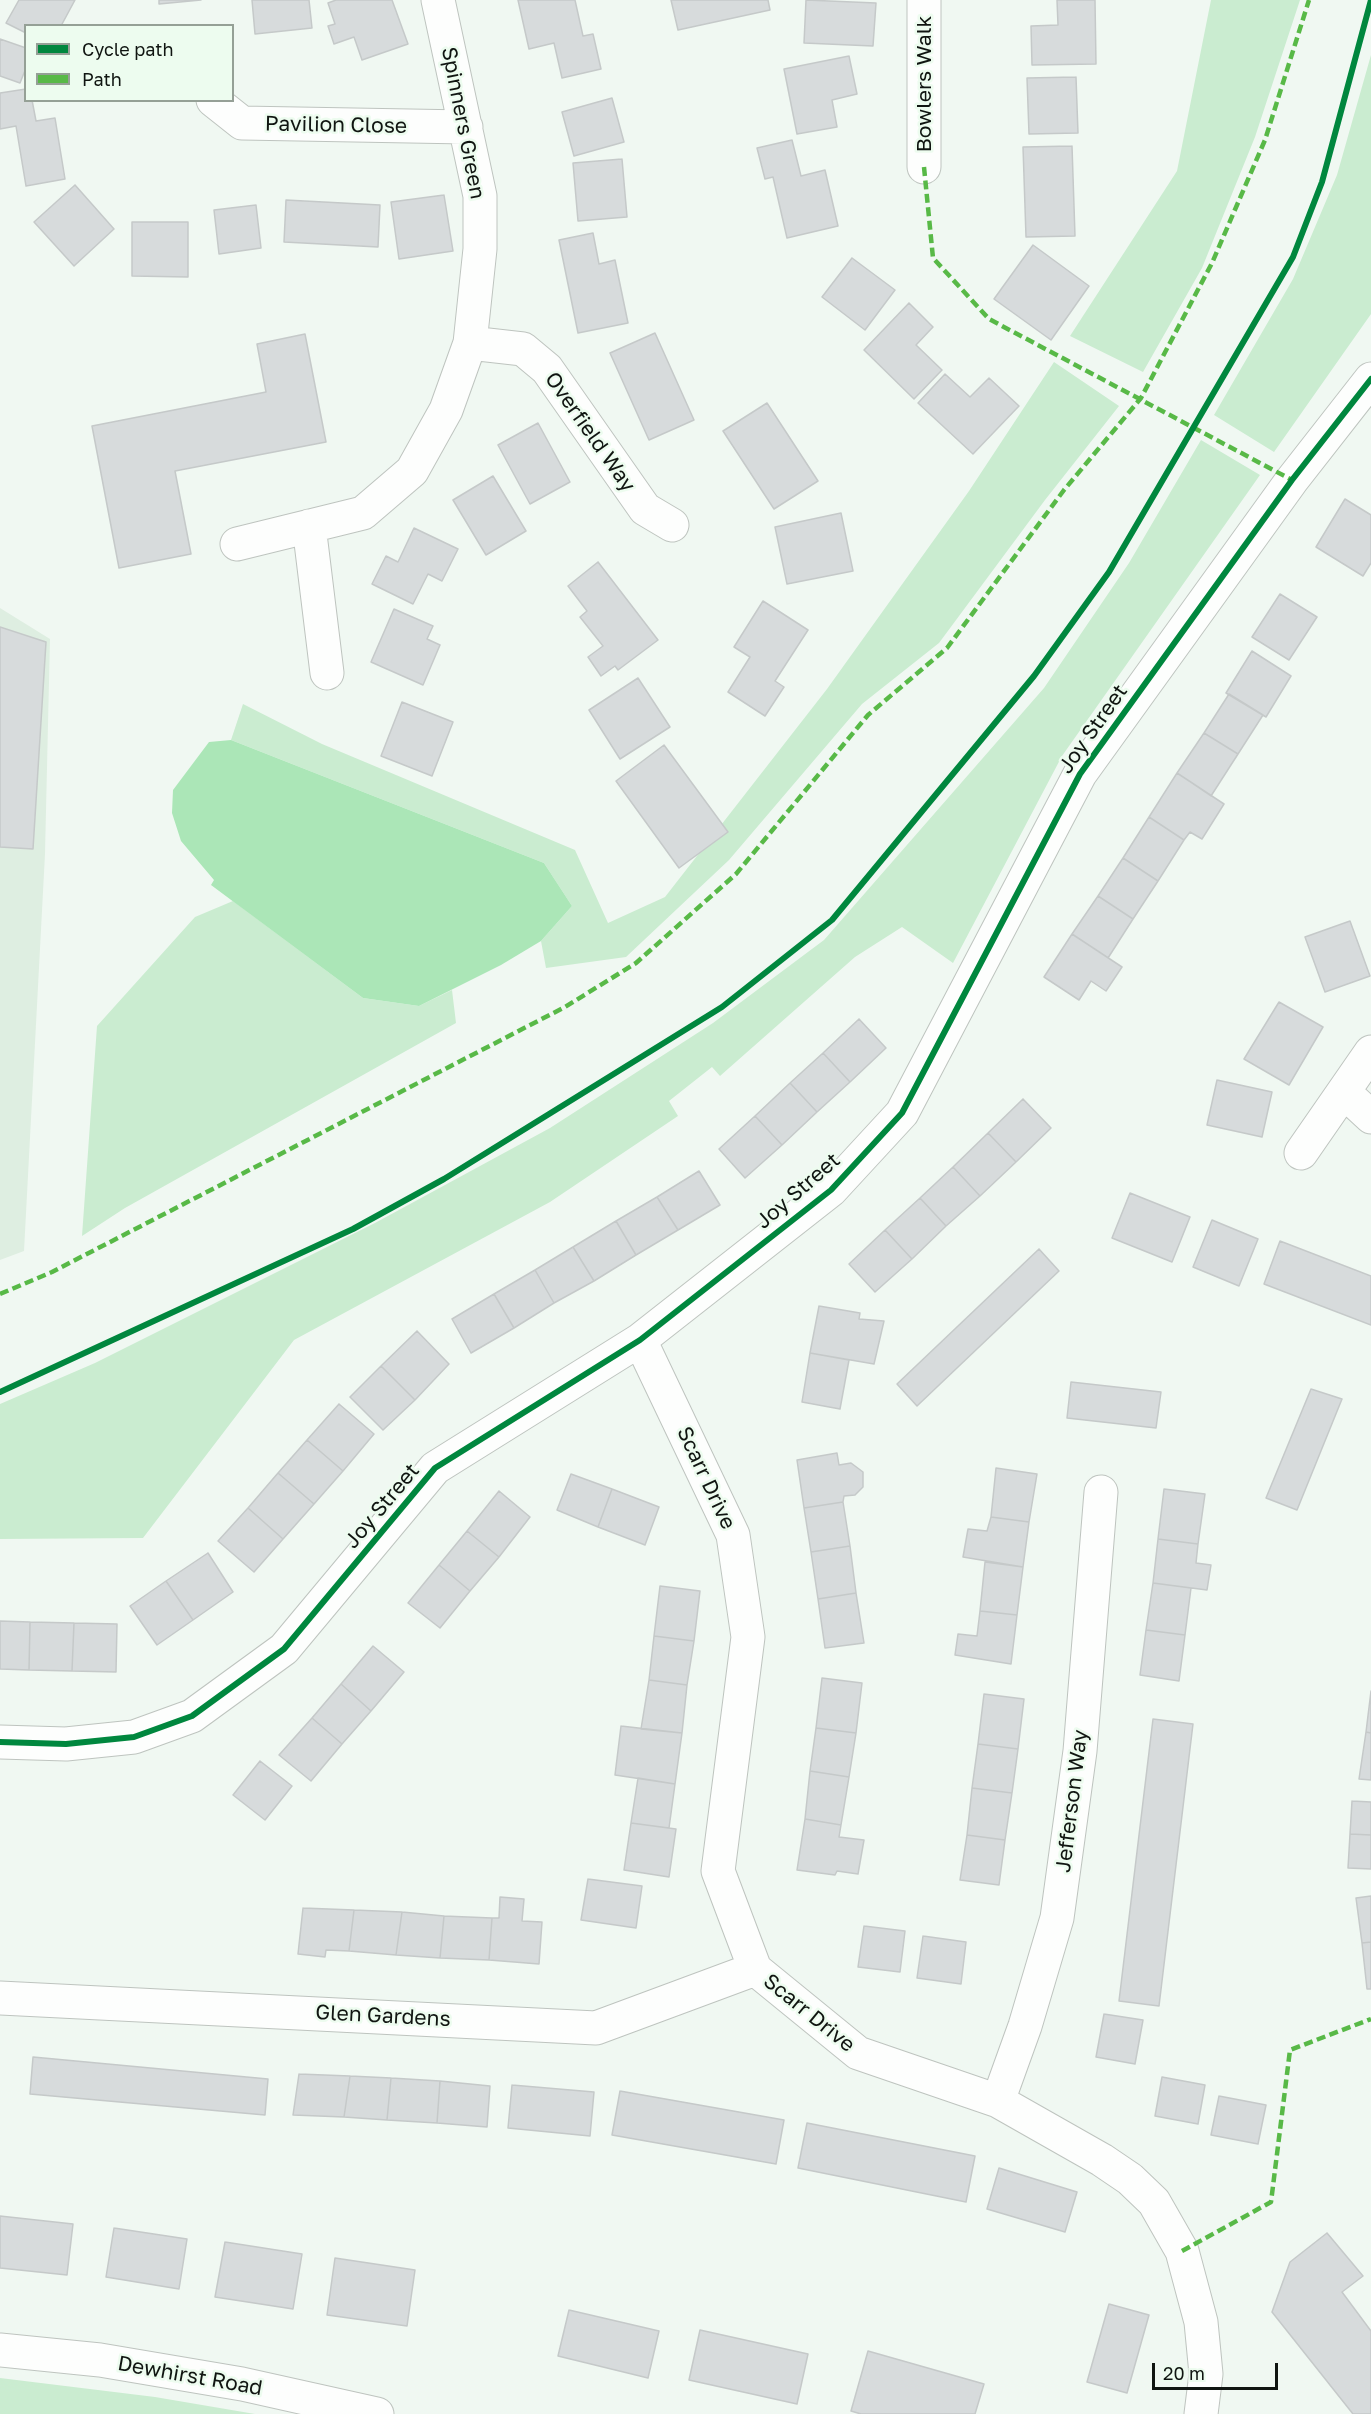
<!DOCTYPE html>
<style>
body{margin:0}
#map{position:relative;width:1371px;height:2414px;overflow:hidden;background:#f0f8f2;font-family:"Golos Text",sans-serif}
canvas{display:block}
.legend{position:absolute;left:24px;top:24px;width:210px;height:78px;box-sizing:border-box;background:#edfcef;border:2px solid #95a096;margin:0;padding:8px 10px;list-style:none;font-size:18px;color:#101511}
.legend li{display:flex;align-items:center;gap:12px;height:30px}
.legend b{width:30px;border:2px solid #95a096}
.scale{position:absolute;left:1152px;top:2363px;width:126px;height:27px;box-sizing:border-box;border:3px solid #101511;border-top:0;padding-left:8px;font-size:18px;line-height:21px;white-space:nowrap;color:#101511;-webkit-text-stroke:4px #edfcef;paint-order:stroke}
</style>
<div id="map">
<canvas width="1371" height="2414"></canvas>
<ul class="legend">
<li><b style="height:8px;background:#00873e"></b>Cycle path</li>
<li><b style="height:8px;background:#58b947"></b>Path</li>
</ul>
<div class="scale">20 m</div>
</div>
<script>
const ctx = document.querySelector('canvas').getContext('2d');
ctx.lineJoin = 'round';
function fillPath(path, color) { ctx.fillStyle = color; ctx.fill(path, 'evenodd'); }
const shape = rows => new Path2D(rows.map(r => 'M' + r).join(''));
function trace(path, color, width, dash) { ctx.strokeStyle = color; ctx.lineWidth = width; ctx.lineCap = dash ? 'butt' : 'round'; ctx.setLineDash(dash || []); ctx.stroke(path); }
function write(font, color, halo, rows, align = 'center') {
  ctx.font = font + ' "Golos Text",sans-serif'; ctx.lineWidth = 5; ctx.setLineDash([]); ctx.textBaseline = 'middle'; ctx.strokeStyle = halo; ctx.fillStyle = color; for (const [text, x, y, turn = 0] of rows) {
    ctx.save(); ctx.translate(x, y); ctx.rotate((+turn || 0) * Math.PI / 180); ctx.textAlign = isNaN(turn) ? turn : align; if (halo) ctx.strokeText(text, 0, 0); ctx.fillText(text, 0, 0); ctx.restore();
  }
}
const built = shape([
 [0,608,50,639,45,854,24,1251,0,1260]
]);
const green = shape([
 [1211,0,1300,0,1255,137,1202,268,1143,372,1070,336,1177,171],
 [1371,55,1371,314,1274,452,1214,415,1293,279,1337,175],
 [1054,362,1119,406,1045,500,939,643,862,704,729,860,626,957,546,968,541,941,572,906,544,863,231,740,243,704,322,744,575,850,608,923,665,897,827,689,969,491],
 [1201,440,1260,475,1062,756,953,963,902,927,855,957,720,1076,712,1067,669,1101,678,1116,550,1202,294,1340,143,1538,0,1539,0,1404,95,1363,375,1223,550,1128,713,1023,824,940,1044,688,1129,563],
 [233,901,363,998,419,1006,452,990,456,1023,125,1208,82,1236,97,1026,195,917],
 [0,2378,155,2397,255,2414,0,2414]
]);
const water = shape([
 [231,740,544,863,572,906,541,941,501,965,419,1006,363,998,211,885,214,880,181,841,172,813,173,790,209,742]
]);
const building = shape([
 [19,0,75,0,61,26,26,26,26,33,6,23,19,0],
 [159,0,201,0,159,4,159,0],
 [252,0,309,0,312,28,255,34,252,0],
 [336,0,392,0,408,44,362,60,354,37,334,44,328,26,335,24,328,3,336,0],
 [518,0,575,0,583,36,593,34,601,69,562,78,554,43,529,49,518,0],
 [671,0,768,0,770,10,678,30,671,0],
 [806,0,876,3,873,46,804,43,806,0],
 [1057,0,1095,0,1096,64,1032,65,1031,26,1058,25,1057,0],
 [0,39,26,48,26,68,20,83,0,76,0,39],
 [849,56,857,94,832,100,837,127,797,134,784,69,849,56],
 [1076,77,1078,133,1029,134,1027,78,1076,77],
 [26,89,26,100,32,100,36,121,55,118,65,179,26,186,16,126,0,129,0,93,26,89],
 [612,98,624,142,574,156,562,112,612,98],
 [792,140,801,176,825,170,838,226,787,238,773,177,765,179,757,148,792,140],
 [1072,146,1075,236,1026,237,1023,147,1072,146],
 [622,159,627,217,578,221,573,163,622,159],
 [75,185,114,229,74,266,34,222,75,185],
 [444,195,453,251,399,259,391,202,444,195],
 [286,200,380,205,378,247,284,242,286,200],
 [256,205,261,248,219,254,214,210,256,205],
 [132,222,188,222,188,277,132,276,132,222],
 [593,233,599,264,615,260,628,323,578,333,559,240,593,233],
 [1033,245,1089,286,1051,340,994,299,1033,245],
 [852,258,895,290,865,330,822,297,852,258],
 [909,303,933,327,916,345,942,370,914,399,864,350,909,303],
 [655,333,694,420,649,440,610,353,655,333],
 [305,334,326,442,175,471,191,554,119,568,92,426,266,392,257,344,305,334],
 [945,374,970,397,989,378,1019,406,973,454,918,403,945,374],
 [767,403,818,481,774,509,723,431,767,403],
 [538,423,570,482,530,504,498,445,538,423],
 [493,476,526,531,486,555,453,500,493,476],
 [1345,499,1371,515,1371,563,1363,576,1316,547,1345,499],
 [841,513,853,571,787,584,775,527,841,513],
 [414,528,458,549,442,581,428,574,413,604,372,584,386,556,398,562,414,528],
 [598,562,658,640,618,670,615,666,601,676,588,657,603,646,580,617,587,611,568,586,598,562],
 [1280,594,1317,617,1289,660,1252,637,1280,594],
 [763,601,808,630,775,681,784,687,765,716,728,692,750,657,734,647,763,601],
 [394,609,433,626,427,639,440,645,423,685,371,662,394,609],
 [0,627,46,642,33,849,0,847,0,627],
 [1252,651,1291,676,1266,717,1226,693,1252,651],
 [638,678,670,727,620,759,589,710,638,678],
 [1229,694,1263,715,1238,754,1204,733,1229,694],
 [402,702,453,722,432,776,381,756,402,702],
 [1204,733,1238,754,1211,796,1177,773,1204,733],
 [664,745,728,832,679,868,616,781,664,745],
 [1177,773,1224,804,1202,839,1190,832,1184,840,1149,817,1177,773],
 [1149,817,1184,840,1158,881,1123,858,1149,817],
 [1123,858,1158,881,1133,919,1098,896,1123,858],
 [1098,896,1133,919,1108,958,1072,934,1098,896],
 [1350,921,1370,976,1325,992,1305,937,1350,921],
 [1072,934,1122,967,1106,991,1091,981,1079,1000,1044,977,1072,934],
 [1279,1002,1323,1027,1289,1085,1244,1059,1279,1002],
 [859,1019,886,1048,850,1082,823,1053,859,1019],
 [823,1053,850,1082,817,1112,790,1083,823,1053],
 [1217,1080,1272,1092,1262,1137,1207,1125,1217,1080],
 [790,1083,817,1112,782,1145,755,1116,790,1083],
 [1023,1099,1051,1128,1016,1162,988,1133,1023,1099],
 [755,1116,782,1145,745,1178,719,1149,755,1116],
 [988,1133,1016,1162,980,1196,953,1167,988,1133],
 [953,1167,980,1196,946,1226,920,1198,953,1167],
 [699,1171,720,1205,678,1230,657,1197,699,1171],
 [1130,1193,1190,1217,1172,1262,1112,1238,1130,1193],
 [657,1197,678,1230,636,1255,616,1221,657,1197],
 [920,1198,946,1226,912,1259,885,1230,920,1198],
 [1212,1220,1258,1239,1239,1286,1193,1267,1212,1220],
 [616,1221,636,1255,594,1281,573,1247,616,1221],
 [885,1230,912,1259,875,1292,849,1264,885,1230],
 [1280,1241,1371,1276,1371,1325,1264,1284,1280,1241],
 [573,1247,594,1281,554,1303,535,1270,573,1247],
 [1039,1249,1059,1271,917,1406,897,1384,1039,1249],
 [535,1270,554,1303,514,1328,494,1294,535,1270],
 [494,1294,514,1328,471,1353,452,1319,494,1294],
 [819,1306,860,1313,859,1319,884,1321,874,1364,810,1353,819,1306],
 [417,1331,449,1364,415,1400,381,1366,417,1331],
 [810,1353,849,1360,840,1409,802,1402,810,1353],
 [381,1366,415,1400,383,1430,350,1397,381,1366],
 [1071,1382,1161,1392,1156,1428,1067,1418,1071,1382],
 [1311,1389,1342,1399,1297,1510,1266,1498,1311,1389],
 [339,1404,374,1434,343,1471,307,1440,339,1404],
 [307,1440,343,1471,314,1504,278,1473,307,1440],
 [837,1453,839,1465,851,1463,863,1472,863,1487,855,1495,844,1496,843,1502,804,1508,797,1460,837,1453],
 [996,1468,1037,1474,1029,1522,991,1517,996,1468],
 [278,1473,314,1504,283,1539,248,1508,278,1473],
 [571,1474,612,1489,598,1527,557,1510,571,1474],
 [612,1489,659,1507,645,1545,598,1527,612,1489],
 [1164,1489,1205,1494,1198,1544,1158,1539,1164,1489],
 [499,1491,530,1517,499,1557,467,1531,499,1491],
 [843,1502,850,1546,811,1552,804,1508,843,1502],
 [248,1508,283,1539,254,1572,218,1541,248,1508],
 [991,1517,1029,1522,1023,1567,963,1557,968,1529,987,1531,991,1517],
 [467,1531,499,1557,470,1591,439,1565,467,1531],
 [1158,1539,1198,1544,1196,1563,1211,1565,1207,1590,1153,1583,1158,1539],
 [850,1546,856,1593,818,1599,811,1552,850,1546],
 [208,1553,233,1592,193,1620,166,1581,208,1553],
 [985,1562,1023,1567,1017,1615,980,1611,985,1562],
 [439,1565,470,1591,440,1628,408,1603,439,1565],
 [166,1581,193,1620,157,1645,130,1606,166,1581],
 [1153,1583,1191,1588,1185,1635,1146,1630,1153,1583],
 [660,1586,700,1591,694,1641,654,1636,660,1586],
 [856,1593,864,1643,825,1648,818,1599,856,1593],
 [980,1611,1017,1615,1011,1664,955,1655,958,1634,977,1636,980,1611],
 [0,1621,30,1622,29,1670,0,1669,0,1621],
 [30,1622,74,1623,72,1671,29,1670,30,1622],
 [74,1623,117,1624,116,1672,72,1671,74,1623],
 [1146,1630,1185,1635,1179,1681,1140,1675,1146,1630],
 [654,1636,694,1641,687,1685,649,1680,654,1636],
 [373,1646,404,1672,371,1711,341,1684,373,1646],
 [822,1678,862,1683,856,1733,816,1728,822,1678],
 [649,1680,687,1685,682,1733,641,1729,649,1680],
 [341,1684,371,1711,342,1744,312,1718,341,1684],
 [1371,1691,1371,1733,1366,1732,1371,1691],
 [984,1694,1024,1699,1018,1749,978,1744,984,1694],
 [312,1718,342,1744,311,1781,279,1755,312,1718],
 [1153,1719,1193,1724,1159,2006,1119,2001,1153,1719],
 [621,1726,682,1733,675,1784,615,1775,621,1726],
 [816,1728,856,1733,849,1777,810,1771,816,1728],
 [1366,1732,1371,1733,1371,1780,1359,1779,1366,1732],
 [978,1744,1018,1749,1012,1793,972,1788,978,1744],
 [260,1761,292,1786,265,1820,233,1795,260,1761],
 [810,1771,849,1777,841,1825,805,1819,810,1771],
 [638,1778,675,1784,669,1828,631,1823,638,1778],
 [972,1788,1012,1793,1005,1840,967,1835,972,1788],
 [1352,1801,1371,1802,1371,1835,1350,1834,1352,1801],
 [805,1819,841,1825,839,1837,864,1840,858,1874,837,1871,835,1875,797,1870,805,1819],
 [631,1823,676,1829,669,1877,624,1870,631,1823],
 [1350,1834,1371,1835,1371,1869,1348,1868,1350,1834],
 [967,1835,1005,1840,999,1885,960,1880,967,1835],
 [588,1879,642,1886,636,1928,581,1920,588,1879],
 [1371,1896,1371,1942,1362,1943,1356,1898,1371,1896],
 [500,1897,524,1899,522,1921,542,1922,539,1964,489,1960,492,1918,499,1918,500,1897],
 [303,1908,354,1910,349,1951,326,1950,325,1957,298,1954,303,1908],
 [354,1910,402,1912,396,1955,349,1951,354,1910],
 [402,1912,444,1916,440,1958,396,1955,402,1912],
 [444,1916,492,1918,489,1960,440,1958,444,1916],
 [864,1926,905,1931,900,1972,858,1967,864,1926],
 [923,1936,966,1942,961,1984,917,1978,923,1936],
 [1371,1942,1371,1989,1367,1989,1362,1943,1371,1942],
 [1104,2014,1143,2020,1135,2064,1096,2057,1104,2014],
 [33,2057,268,2079,265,2115,30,2094,33,2057],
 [299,2074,350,2076,344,2117,293,2115,299,2074],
 [350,2076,391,2078,387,2120,344,2117,350,2076],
 [1162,2077,1205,2085,1198,2124,1155,2116,1162,2077],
 [391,2078,440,2081,437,2123,387,2120,391,2078],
 [440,2081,490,2086,487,2127,437,2123,440,2081],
 [512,2085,594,2092,590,2136,508,2128,512,2085],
 [620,2091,784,2120,776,2164,612,2135,620,2091],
 [1219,2096,1266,2105,1258,2144,1211,2135,1219,2096],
 [807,2123,975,2156,966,2202,798,2168,807,2123],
 [999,2168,1077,2192,1065,2232,987,2209,999,2168],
 [0,2216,73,2224,67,2275,0,2268,0,2216],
 [114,2228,187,2239,179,2289,106,2277,114,2228],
 [1327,2233,1363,2276,1342,2292,1371,2331,1371,2414,1353,2414,1272,2312,1290,2262,1327,2233],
 [225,2242,302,2254,293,2309,215,2297,225,2242],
 [335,2258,415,2270,407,2326,327,2315,335,2258],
 [1109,2304,1149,2315,1127,2393,1087,2382,1109,2304],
 [569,2310,659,2331,648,2378,558,2356,569,2310],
 [700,2330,808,2354,797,2404,689,2380,700,2330],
 [868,2351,984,2384,975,2414,861,2414,851,2411,868,2351]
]);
const minor = shape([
 [924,0,924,167],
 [213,100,242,123,466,127],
 [470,343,523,349,547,369,645,509,672,525],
 [309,526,327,673],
 [237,544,363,513,412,471,446,410,470,343,480,249,480,196,438,0],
 [1344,1092,1371,1117],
 [1301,1153,1371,1052],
 [640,1340,733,1535,748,1637,718,1871,755,1969,858,2053,998,2101,1102,2160,1130,2179,1154,2202,1182,2251,1201,2322,1206,2374,1201,2414],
 [0,1742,66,1744,134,1737,192,1716,284,1649,435,1468,640,1340,831,1190,902,1113,1080,774,1292,480,1371,379],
 [0,1998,596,2028,755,1969],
 [998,2101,1025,2026,1057,1918,1080,1751,1101,1492],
 [0,2350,100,2360,242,2384,377,2414]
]);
const quiet = shape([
 [924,167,933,258,989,319,1292,480],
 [0,1294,52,1272,565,1007,636,963,736,874,868,715,947,648,1064,490,1141,398,1212,263,1265,140,1309,0],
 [1182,2251,1271,2202,1290,2050,1371,2019]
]);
const cycleway = shape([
 [0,1392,353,1229,444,1179,722,1007,832,920,1034,676,1109,572,1293,257,1322,182,1371,0],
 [0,1742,66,1744,134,1737,192,1716,284,1649,435,1468,640,1340,831,1190,902,1113,1080,774,1292,480,1371,379]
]);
const streetNames = [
 ["Bowlers Walk",924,84,-90],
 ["Spinners Green",463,123,79],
 ["Pavilion Close",336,125,1],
 ["Overfield Way",590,432,55],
 ["Joy Street",1093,729,-55],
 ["Joy Street",798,1191,-41],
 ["Scarr Drive",706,1478,65],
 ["Joy Street",382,1506,-50],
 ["Jefferson Way",1072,1801,-83],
 ["Scarr Drive",809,2013,39],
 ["Glen Gardens",383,2016,3],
 ["Dewhirst Road",190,2376,10]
];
fillPath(built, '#deeee1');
fillPath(green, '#caecd0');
fillPath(water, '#abe6b7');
fillPath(building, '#d7dbdc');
trace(building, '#c5c9c9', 1.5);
trace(minor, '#bec4bf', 35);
trace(minor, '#fdfefd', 33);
trace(quiet, '#58b947', 4.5, [9, 4.5]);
trace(cycleway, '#00873e', 6);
write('21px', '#101511', '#edfcef', streetNames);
</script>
